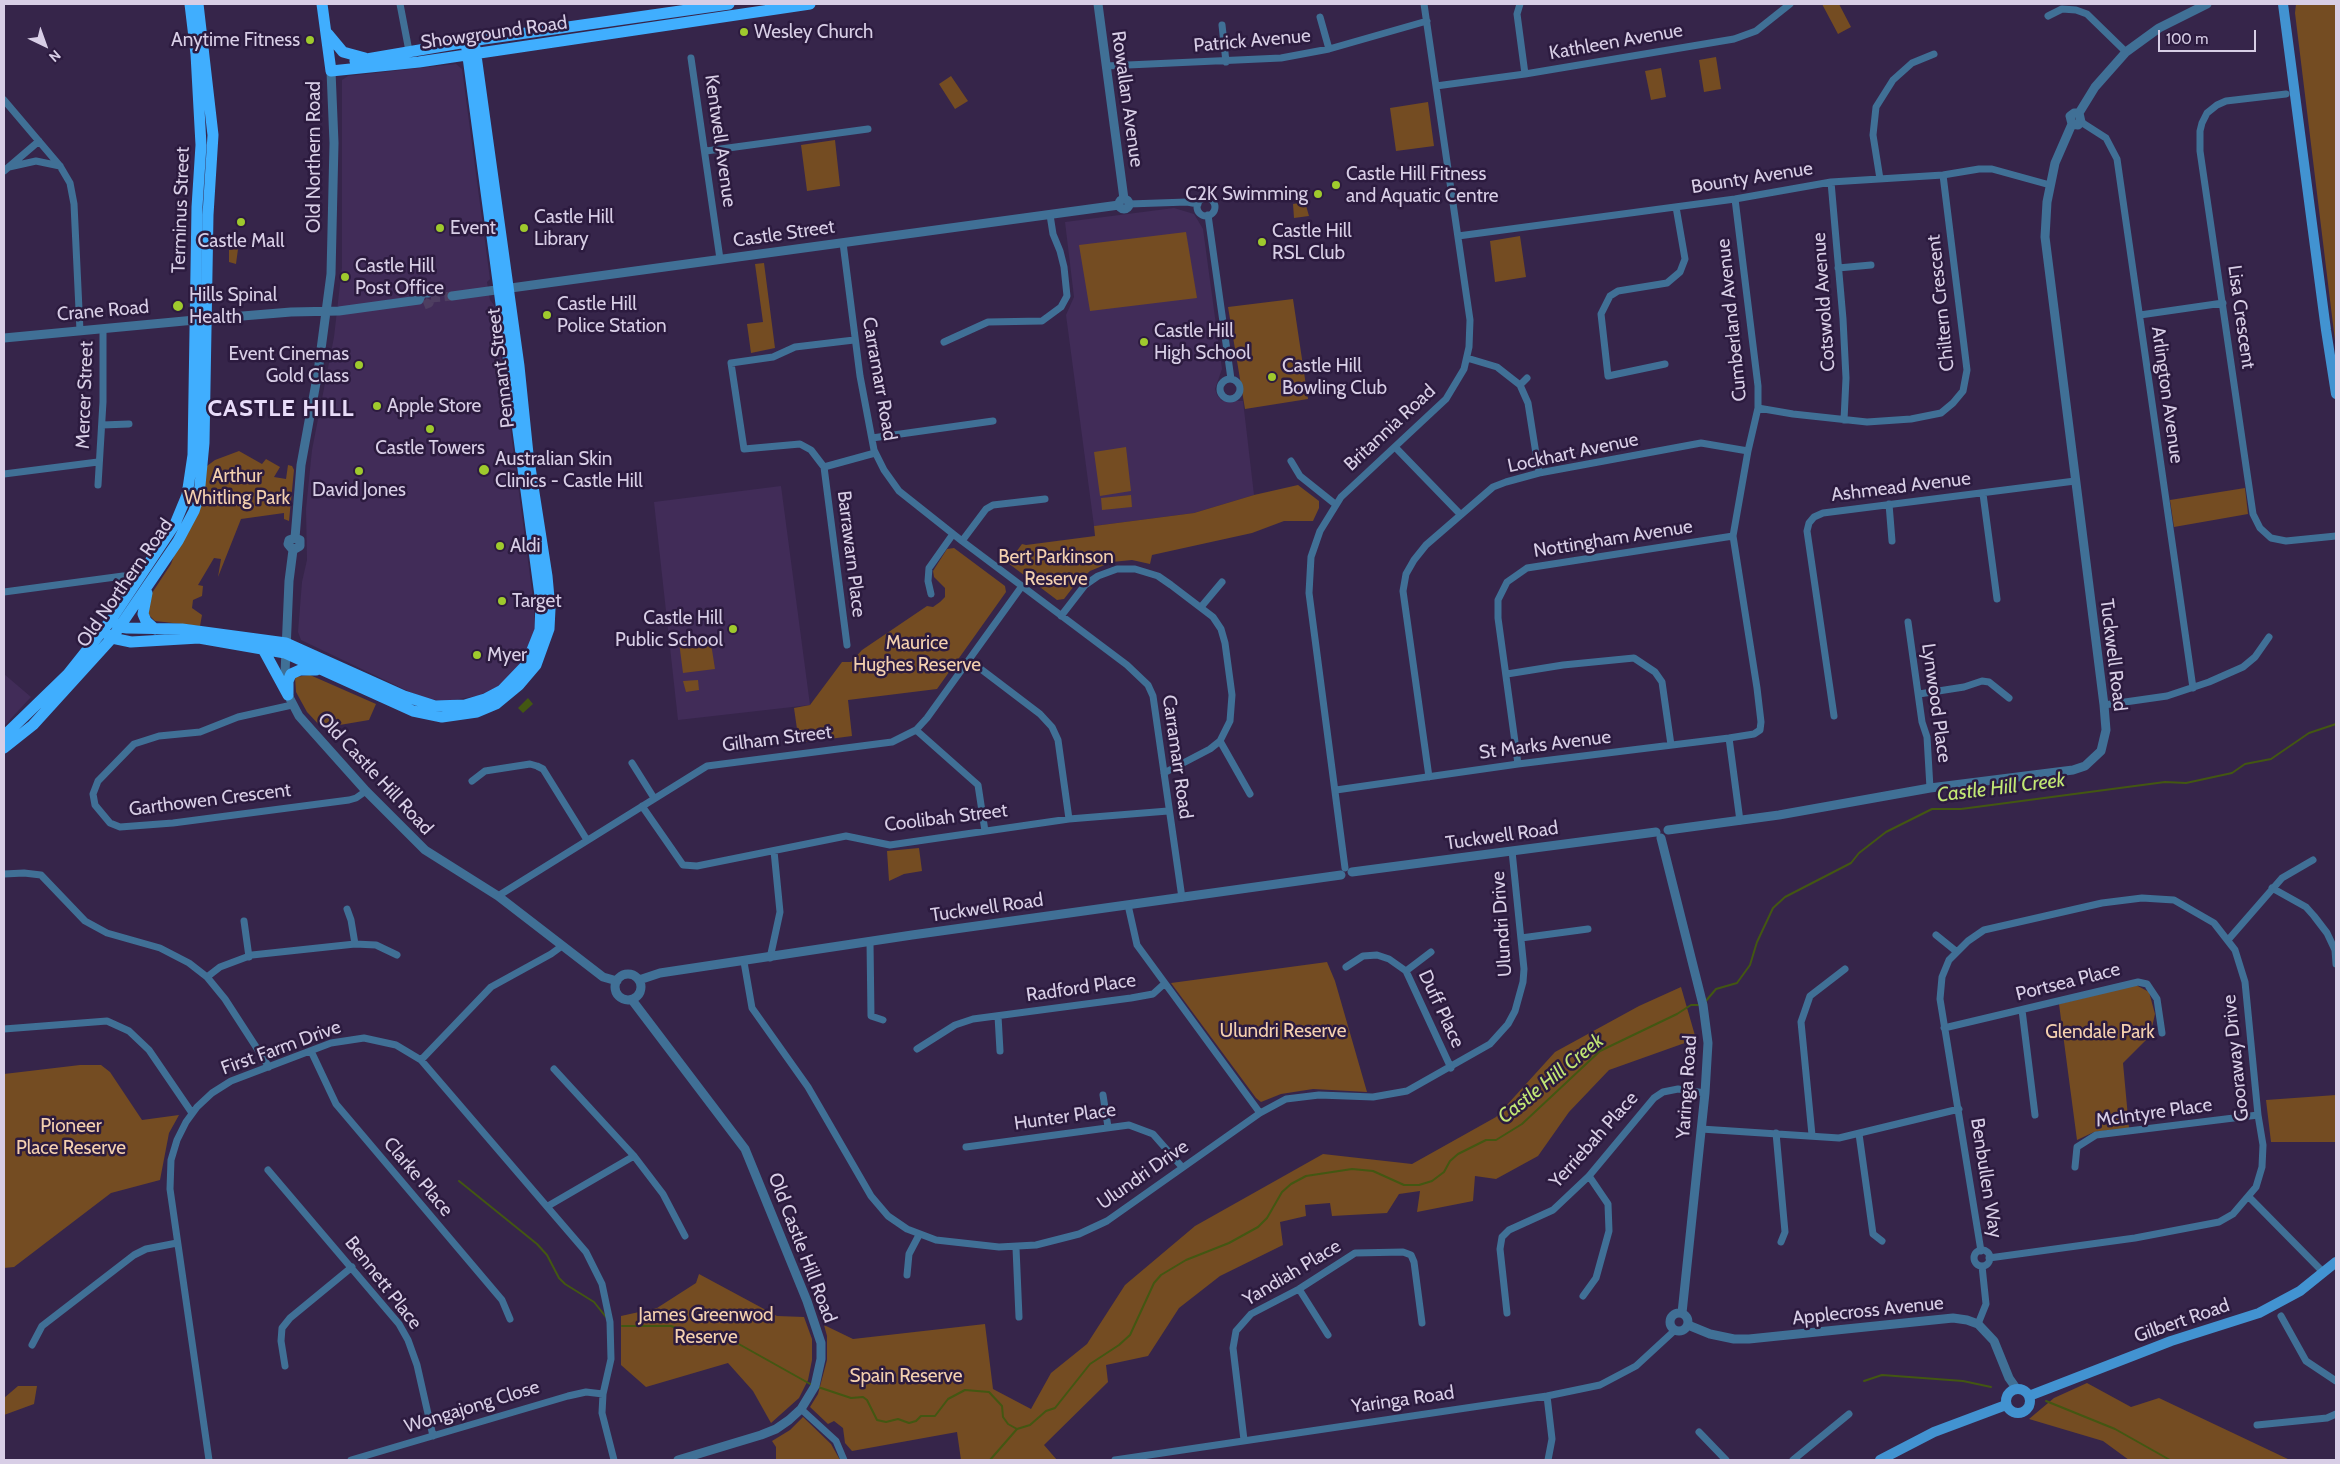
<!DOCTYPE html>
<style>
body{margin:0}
#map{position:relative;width:2340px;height:1464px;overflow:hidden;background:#36254a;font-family:Cabin,sans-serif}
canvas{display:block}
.frame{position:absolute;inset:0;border:5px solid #d8cee6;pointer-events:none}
.north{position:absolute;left:20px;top:20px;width:50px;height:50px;-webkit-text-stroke:4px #2c1b3f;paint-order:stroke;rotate:138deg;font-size:14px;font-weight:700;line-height:20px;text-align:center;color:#d8cee6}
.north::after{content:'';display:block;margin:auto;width:18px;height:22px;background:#d8cee6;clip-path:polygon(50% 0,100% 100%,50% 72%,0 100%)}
.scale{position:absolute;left:2158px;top:30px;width:98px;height:22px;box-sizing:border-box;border:2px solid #d8cee6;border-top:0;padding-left:6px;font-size:15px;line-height:18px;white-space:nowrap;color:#d8cee6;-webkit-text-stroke:4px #2c1b3f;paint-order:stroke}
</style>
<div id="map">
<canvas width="2340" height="1464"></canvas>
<div class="frame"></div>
<div class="north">N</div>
<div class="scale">100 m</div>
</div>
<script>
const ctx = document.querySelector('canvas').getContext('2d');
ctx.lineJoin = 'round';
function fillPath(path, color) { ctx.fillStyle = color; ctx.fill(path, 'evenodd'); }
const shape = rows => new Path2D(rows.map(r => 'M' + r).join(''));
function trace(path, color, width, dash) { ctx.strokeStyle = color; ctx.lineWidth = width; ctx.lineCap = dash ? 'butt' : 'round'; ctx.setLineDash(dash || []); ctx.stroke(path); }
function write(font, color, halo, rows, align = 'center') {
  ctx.font = font + ' Cabin,sans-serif'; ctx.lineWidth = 5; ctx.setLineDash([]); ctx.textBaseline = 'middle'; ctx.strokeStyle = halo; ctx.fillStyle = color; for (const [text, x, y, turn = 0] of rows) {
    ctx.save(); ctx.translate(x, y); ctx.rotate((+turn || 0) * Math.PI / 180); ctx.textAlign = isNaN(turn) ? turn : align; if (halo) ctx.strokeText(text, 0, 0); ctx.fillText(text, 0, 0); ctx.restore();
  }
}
const built = shape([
 [456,64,462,69,490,279,487,282,490,300,494,305,534,606,535,630,527,654,513,673,497,687,478,696,446,701,428,699,412,693,301,640,298,632,302,582,307,560,306,509,312,450,334,337,342,267,342,80,348,76],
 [1174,208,1194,214,1203,229,1222,369,1215,389,1217,395,1222,401,1243,401,1254,495,1194,513,1094,526,1066,315,1074,297,1065,222],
 [781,486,810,705,678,720,654,502],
 [4,674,31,697,4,726]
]);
const green = shape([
 [1822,4,1839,4,1851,27,1838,34],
 [2296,4,2336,4,2336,349,2295,13],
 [1716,57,1721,89,1704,92,1699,60],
 [1661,68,1666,97,1651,100,1645,71],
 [951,76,968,101,955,109,939,84],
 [1428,102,1434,146,1396,151,1390,108],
 [835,140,840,186,807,191,801,145],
 [1305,202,1309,216,1294,218,1293,204],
 [1186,232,1197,298,1090,311,1079,245],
 [1520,236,1526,277,1495,282,1490,241],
 [238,249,236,264,229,262,229,250],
 [764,263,775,348,751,353,747,324,763,322,755,264],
 [1293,299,1308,399,1245,409,1228,307],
 [1126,447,1131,491,1100,496,1094,452],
 [239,451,262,464,266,459,280,467,274,477,286,479,288,465,292,466,294,470,289,521,284,519,284,513,241,519,218,577,221,559,214,558,198,585,203,586,202,596,193,600,192,608,202,615,200,626,155,621,146,612,152,593,171,564,207,466,215,460],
 [1298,485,1319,501,1319,508,1313,521,1284,521,1252,533,1152,555,1150,564,1132,560,1112,562,1090,571,1074,586,1064,599,1057,600,1008,563,1022,544,1026,545,1095,536,1094,526,1194,513,1254,495],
 [2245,488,2248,514,2174,527,2170,500],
 [1131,495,1132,507,1102,510,1101,498],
 [954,548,1005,586,1006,592,937,689,848,700,852,736,799,743,794,708,810,705,842,662,851,662,862,650,927,606,933,607,940,602,945,597,945,588,934,577,933,571,947,549],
 [710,637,715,669,683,673,679,642],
 [310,675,376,704,369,720,322,728,307,712,296,692,295,677],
 [698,680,699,690,686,692,683,681],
 [919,848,922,871,904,874,889,881,887,851],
 [1327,962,1335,981,1367,1092,1313,1089,1281,1094,1261,1102,1256,1098,1171,983],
 [2136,985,2149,992,2155,1014,2150,1036,2123,1063,2129,1128,2094,1132,2077,1140,2059,1004],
 [1681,987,1696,1039,1609,1070,1569,1112,1538,1156,1496,1179,1475,1176,1473,1201,1417,1212,1420,1191,1399,1194,1387,1213,1332,1216,1330,1203,1305,1205,1306,1216,1280,1222,1283,1245,1220,1276,1179,1308,1148,1356,1106,1365,1108,1382,1044,1445,1057,1460,961,1460,957,1432,852,1451,845,1443,843,1428,834,1421,828,1424,810,1407,818,1394,827,1360,827,1336,824,1325,853,1339,985,1324,993,1389,1031,1409,1051,1373,1087,1344,1125,1285,1195,1226,1323,1154,1412,1164,1496,1117,1555,1052,1639,1006],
 [80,1065,101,1065,110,1072,142,1120,179,1115,169,1133,160,1180,111,1193,14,1267,4,1268,4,1074],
 [2336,1095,2336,1142,2271,1142,2266,1100],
 [699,1274,777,1316,804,1317,812,1339,812,1360,808,1380,799,1398,771,1423,753,1391,728,1363,646,1387,621,1365,621,1316,657,1308,696,1283],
 [2087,1383,2131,1407,2159,1398,2290,1460,2129,1460,2103,1441,2029,1419,2054,1398],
 [18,1386,37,1386,34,1404,4,1415,4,1398],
 [803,1417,831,1444,840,1460,776,1460,776,1447,772,1441,790,1430]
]);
const water = shape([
 [528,698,533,704,523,713,518,708]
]);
const stream = shape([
 [1705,1002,1716,989,1737,983,1750,965,1757,942,1773,908,1785,897,1851,863,1859,853,1886,832,1932,809,1961,809,2165,782,2186,783,2232,773,2245,764,2271,759,2309,733,2336,724],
 [459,1181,537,1244,547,1255,559,1278,565,1284,594,1302,606,1317],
 [622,1326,671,1326,703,1338,737,1343,812,1385],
 [1864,1381,1882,1375,1963,1381,1991,1387],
 [818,1387,851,1398,863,1397,867,1400,877,1420,886,1422,898,1419,909,1423,916,1421,921,1416,935,1416,948,1399,965,1390,989,1392,1002,1406,1003,1417,1008,1424,1017,1429,1030,1425,1046,1411,1055,1408,1090,1364,1119,1345,1130,1335,1154,1283,1161,1275,1186,1260,1229,1243,1258,1227,1267,1218,1282,1192,1291,1184,1306,1176,1352,1169,1373,1171,1404,1185,1419,1185,1432,1181,1444,1172,1450,1161,1458,1154,1486,1140,1496,1140,1522,1124,1600,1051,1677,1014,1691,1005,1699,1005],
 [2046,1401,2115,1429,2170,1460],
 [990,1460,1017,1429]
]);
const tertiaryTunnel = shape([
 [431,298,452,296],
 [424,305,429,303,431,298]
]);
const minor = shape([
 [400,4,409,51],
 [1520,4,1517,14,1525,74],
 [2048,16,2062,9,2076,10,2087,14,2126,52],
 [1320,17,1329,49],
 [1222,25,1226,62],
 [691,58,720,259],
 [1106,66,1281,58,1329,49,1427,21],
 [1436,86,1525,74,1734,39,1756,31,1790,4],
 [2286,94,2226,101,2217,105,2207,113,2202,123,2200,131,2200,151,2253,514,2260,528,2271,538,2286,541,2336,536],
 [4,100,60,166,70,183,74,204,80,331],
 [2081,122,2106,138,2117,159,2193,688],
 [706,151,868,129],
 [9,167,36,161,60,166],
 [4,171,39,141],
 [1880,179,1873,135,1876,107,1893,80,1912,63,1934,54],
 [1831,182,1843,319,1846,378,1844,420],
 '1197 207a9 9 0 1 1 18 0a9 9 0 1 1-18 0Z',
 [1129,204,1187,202,1198,204],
 [1208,215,1231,379],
 [1458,236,1735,199,1831,182,1943,175,1979,169,1992,169,2050,185],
 [843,243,860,376,874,450,884,470,899,491,962,541,1127,665,1148,685,1153,696,1182,898],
 [1838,268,1871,265],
 [2140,315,2223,303],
 [944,342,988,322,1042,321,1061,307,1067,296,1064,267,1060,251,1053,234,1050,215],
 [1467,358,1497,367,1520,385,1528,403,1539,473],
 [1665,364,1608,376,1601,314,1610,296,1618,291,1667,283,1680,272,1685,259,1676,207],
 '1220 389a10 10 0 1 1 20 0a10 10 0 1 1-20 0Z',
 [1520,385,1527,378],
 [1758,408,1793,414,1867,422,1911,419,1941,413,1953,403,1963,391,1967,370,1943,175],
 [102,425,129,424],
 [872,438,993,421],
 [1395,447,1460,514],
 [1291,461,1300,476,1335,504],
 [824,467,875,453],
 [4,474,98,462],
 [98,485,103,402,103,329],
 [1983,494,1997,599],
 [1889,504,1892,541],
 [962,541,986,509,993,505,1045,499],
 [4,592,123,576,141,577],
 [931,594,928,581,929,568,953,534],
 [1201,607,1222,582],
 [1061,616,1085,585,1098,576,1117,569,1135,569,1158,576,1171,585,1213,617,1221,629,1225,643,1232,695,1230,721,1220,741,1210,749,1164,773],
 [1908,622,1922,722,1927,737,1930,788],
 [847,645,824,467,811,450,800,444,744,449,731,363,773,357,795,347,854,340],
 [969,660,1040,714,1052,727,1058,740,1069,819],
 [1507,674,1563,665,1634,658,1655,672,1662,682,1671,745],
 [1919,694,1964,687,1982,681,1989,682,2009,698],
 [292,705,238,717,200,732,159,736,134,744,98,781,93,794,95,805,110,823,120,827,173,823,349,800,356,798,366,791],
 [2104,705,2167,696,2209,682,2243,667,2255,657,2269,637],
 [1834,716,1807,531,1809,523,1814,517,1823,513,2075,481],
 [916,730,978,785,985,831],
 [1729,738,1740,821],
 [1220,741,1250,794],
 [632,763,654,798],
 [1518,764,1498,618,1498,600,1507,582,1527,568,1733,536],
 [1429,777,1403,591,1406,574,1414,560,1426,545,1493,487,1506,482,1539,473,1701,443,1748,451],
 [472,781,485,771,530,764,537,766,543,769,587,840],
 [1336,790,1518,764,1729,738,1754,734,1760,730,1761,722,1757,688,1733,536,1748,451,1758,408,1758,386,1735,199],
 [642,806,683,865,697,866,846,836,890,845,1069,819,1168,811],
 [1345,868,1309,593,1311,557,1320,531,1341,497,1446,399,1464,369,1469,347,1470,320,1424,4],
 [4,874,24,873,41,875,85,921,107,933,160,948,189,963,207,977,225,999,269,1067],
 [2272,888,2306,907,2314,916,2327,933,2335,950,2336,964],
 [498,896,707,766,892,742,916,730,927,718,1022,586],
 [1128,905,1137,945,1260,1113],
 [347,909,351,920,355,944],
 [244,921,249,957],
 [1936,935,1957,952],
 [1521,938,1588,929],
 [2228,940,2282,878,2313,860],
 [870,942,871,1016,883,1020],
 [770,958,780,912,774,851],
 [744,962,752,1008,808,1087,871,1196,888,1216,907,1229,936,1240,999,1247,1036,1245,1079,1234,1107,1221,1260,1113,1286,1099,1319,1095,1373,1097,1407,1091,1490,1044,1508,1024,1515,1011,1523,982,1524,969,1512,851],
 [1346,967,1363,956,1377,955,1389,959,1406,971,1451,1068],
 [1406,971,1431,952],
 [207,977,220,967,252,955,355,944,376,945,397,955],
 [2022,1010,2035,1115],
 [998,1016,1000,1051],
 [1944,1028,2138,982,2147,984,2157,999,2162,1033],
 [4,1029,107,1021,129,1031,149,1050,192,1113],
 [917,1049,955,1025,973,1019,1131,998,1153,994,1164,984],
 [311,1051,336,1104,502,1300,510,1319],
 [421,1060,491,987,551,954,562,946],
 [554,1069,634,1156,663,1194,685,1236],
 [1103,1095,1108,1127],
 [1701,1129,1839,1138,1959,1109],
 [1776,1133,1785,1232,1781,1242],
 [1859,1134,1873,1234,1882,1241],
 [1812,1135,1801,1022,1810,996,1845,969],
 [966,1147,1129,1125,1153,1134,1182,1167],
 [2075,1167,2077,1147,2096,1135,2258,1115],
 [268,1170,399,1324,408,1340,417,1365,433,1436],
 [2249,1197,2324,1273],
 [548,1206,634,1156],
 [1016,1248,1019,1317],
 '1974 1258a8 8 0 1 1 16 0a8 8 0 1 1-16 0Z',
 [1981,1251,1940,999,1942,977,1949,960,1968,941,1984,930,2102,903,2142,898,2174,900,2214,923,2235,950,2245,982,2258,1115,2263,1145,2262,1167,2256,1187,2233,1214,2219,1222,2135,1238,1989,1258],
 [907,1275,909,1254,919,1235],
 [1299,1289,1328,1335],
 [1583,1296,1596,1278,1609,1231,1608,1204,1589,1176],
 [1507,1313,1500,1249,1502,1237,1509,1230,1553,1210,1589,1176,1654,1098,1663,1092,1678,1089,1705,1093],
 [2281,1316,2306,1361,2336,1381],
 [1978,1324,1986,1304,1982,1266],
 [32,1345,42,1326,134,1255,146,1249,177,1243],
 [285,1366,281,1341,282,1328,290,1318,352,1267],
 [1547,1396,1552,1439,1548,1460],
 [801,1409,836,1441,844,1460],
 [2257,1425,2327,1418,2336,1414],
 [1699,1432,1726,1460],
 [1244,1440,1233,1348,1236,1331,1251,1314,1299,1289,1355,1253,1403,1252,1411,1255,1414,1262,1422,1323],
 [209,1460,170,1189,171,1160,177,1140,186,1122,197,1107,212,1093,231,1081,331,1043,364,1038,396,1045,421,1060,586,1252,602,1284,610,1322,611,1359,603,1394,602,1413,614,1460],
 [351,1460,568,1396,586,1392,603,1394],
 [1115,1460,1547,1396,1600,1385,1636,1366,1674,1331],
 [1793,1460,1849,1414]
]);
const tertiary = shape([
 [1098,4,1124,199],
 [2079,113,2095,87,2126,52,2159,28,2207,4],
 [2072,124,2078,125,2081,122,2079,113],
 [2072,124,2070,116,2074,113,2079,113],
 '1119 204a5 5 0 1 1 10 0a5 5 0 1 1-10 0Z',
 [452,296,1119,205],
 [419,300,422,293,428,293],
 [206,319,291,312,339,311,419,300],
 [4,338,195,320],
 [295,538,301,465,318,372,331,274,334,143,331,71],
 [293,550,289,581,285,673,288,695,299,716,366,791,425,850,498,896,603,977,617,981],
 [293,550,300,546,300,540,295,538],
 [293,550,288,544,289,540,295,538],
 [1668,830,1779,815,1930,788,2073,770,2085,766,2101,751,2106,730,2104,705,2045,237,2047,202,2055,163,2072,124],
 [1661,838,1703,1005,1708,1043,1705,1093,1682,1313],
 [1352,872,1656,832],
 '615 987a13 13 0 1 1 26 0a13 13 0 1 1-26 0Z',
 [639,980,660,973,912,935,1341,875],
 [632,1000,745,1149,807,1301,821,1343,821,1359,815,1386,801,1409,789,1420,776,1429,761,1435,678,1460],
 '1670 1322a9 9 0 1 1 18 0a9 9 0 1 1-18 0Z',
 [1688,1325,1710,1334,1734,1339,1749,1339,1953,1318,1967,1320,1978,1324,1994,1341,2009,1378,2016,1388]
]);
const secondary = shape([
 [2283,4,2326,330,2336,394],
 '2006 1401a12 12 0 1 1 24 0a12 12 0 1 1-24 0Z',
 [2029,1396,2171,1341,2259,1313,2300,1291,2336,1262],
 [1880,1460,1934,1432,2006,1405]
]);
const primary = shape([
 [322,4,331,71,419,62,810,4],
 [328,34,343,52,365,58],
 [355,61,484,39,729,4],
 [147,593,143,614,146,621,155,629],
 [111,620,120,627,127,628,182,629,286,643,404,696,435,706,465,705,485,699,502,690,526,665,540,630,541,603,466,42],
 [103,631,112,638,131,642,199,638,285,653,413,711,442,717,477,712,496,704,519,685,536,665,549,629,550,609,547,576,528,454,519,366,474,41],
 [263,649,288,695],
 [288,694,288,681,291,674,300,670,316,670],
 [4,736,68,674,111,620,175,524,187,495,193,455,197,207,201,145,196,54,190,4],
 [4,748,33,725,112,638,178,541,194,511,199,496,204,443,208,215,213,135,198,4]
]);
const markers = [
 [744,32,5,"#9fca2d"],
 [310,40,5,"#9fca2d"],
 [1336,185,5,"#9fca2d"],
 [1318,194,5,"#9fca2d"],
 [241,222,5,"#9fca2d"],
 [440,228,5,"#9fca2d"],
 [524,228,5,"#9fca2d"],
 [1262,242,5,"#9fca2d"],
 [345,277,5,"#9fca2d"],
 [178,306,6,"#9fca2d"],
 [547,315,5,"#9fca2d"],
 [1144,342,5,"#9fca2d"],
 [359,365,5,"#9fca2d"],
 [1272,377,5,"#9fca2d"],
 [377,406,5,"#9fca2d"],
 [430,429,5,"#9fca2d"],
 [484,470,6,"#9fca2d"],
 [359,471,5,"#9fca2d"],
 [500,546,5,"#9fca2d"],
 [502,601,5,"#9fca2d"],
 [733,629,5,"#9fca2d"],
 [477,655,5,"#9fca2d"]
];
const poiNames = [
 ["Wesley Church",754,32],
 ["Anytime Fitness",300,40,"right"],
 ["Castle Hill Fitness",1346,174],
 ["and Aquatic Centre",1346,196],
 ["C2K Swimming",1308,194,"right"],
 ["Castle Hill",534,217],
 ["Library",534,239],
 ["Event",450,228],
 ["Castle Hill",1272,231],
 ["RSL Club",1272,253],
 ["Castle Mall",241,241,"center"],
 ["Castle Hill",355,266],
 ["Post Office",355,288],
 ["Hills Spinal",189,295],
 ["Health",189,317],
 ["Castle Hill",557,304],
 ["Police Station",557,326],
 ["Castle Hill",1154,331],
 ["High School",1154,353],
 ["Event Cinemas",349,354,"right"],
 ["Gold Class",349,376,"right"],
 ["Castle Hill",1282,366],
 ["Bowling Club",1282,388],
 ["Apple Store",387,406],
 ["Castle Towers",430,448,"center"],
 ["Australian Skin",495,459],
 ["Clinics - Castle Hill",495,481],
 ["David Jones",359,490,"center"],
 ["Aldi",510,546],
 ["Target",512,601],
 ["Castle Hill",723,618,"right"],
 ["Public School",723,640,"right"],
 ["Myer",487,655]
];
const streetNames = [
 ["Showground Road",494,33,-8],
 ["Patrick Avenue",1252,41,-5],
 ["Kathleen Avenue",1616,42,-10],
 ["Rowallan Avenue",1127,99,82],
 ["Kentwell Avenue",720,141,82],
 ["Old Northern Road",314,157,-90],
 ["Bounty Avenue",1752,178,-9],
 ["Terminus Street",181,210,-88],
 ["Castle Street",784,234,-8],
 ["Cotswold Avenue",1824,302,-94],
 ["Chiltern Crescent",1941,303,-96],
 ["Crane Road",103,311,-5],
 ["Lisa Crescent",2241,317,82],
 ["Cumberland Avenue",1732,320,-96],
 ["Pennant Street",501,368,-97],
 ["Carramarr Road",879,379,80],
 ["Mercer Street",85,395,-88],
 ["Arlington Avenue",2167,395,82],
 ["Britannia Road",1390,428,-43],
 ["Lockhart Avenue",1573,453,-12],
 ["Ashmead Avenue",1901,487,-7],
 ["Nottingham Avenue",1613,539,-9],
 ["Barrawarn Place",851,554,83],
 ["Old Northern Road",125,583,-55],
 ["Tuckwell Road",2113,655,83],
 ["Lynwood Place",1936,703,82],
 ["Gilham Street",777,739,-7],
 ["St Marks Avenue",1545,745,-7],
 ["Carramarr Road",1177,757,82],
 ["Old Castle Hill Road",375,774,47],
 ["Garthowen Crescent",210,800,-7],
 ["Coolibah Street",946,818,-7],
 ["Tuckwell Road",1502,836,-8],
 ["Tuckwell Road",987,908,-8],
 ["Ulundri Drive",1502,924,-94],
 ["Portsea Place",2068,982,-14],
 ["Radford Place",1081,988,-8],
 ["Duff Place",1441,1009,65],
 ["First Farm Drive",281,1048,-20],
 ["Gooraway Drive",2236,1058,-96],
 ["Yaringa Road",1687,1087,-86],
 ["McIntyre Place",2154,1113,-8],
 ["Hunter Place",1065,1117,-8],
 ["Yerriebah Place",1594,1140,-48],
 ["Ulundri Drive",1143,1175,-35],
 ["Clarke Place",418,1177,50],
 ["Benbullen Way",1986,1178,81],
 ["Old Castle Hill Road",802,1248,69],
 ["Yandiah Place",1292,1273,-31],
 ["Bennett Place",383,1283,52],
 ["Applecross Avenue",1868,1311,-6],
 ["Gilbert Road",2182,1321,-19],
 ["Yaringa Road",1403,1400,-8],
 ["Wongajong Close",472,1407,-17]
];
const parkNames = [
 ["Arthur",237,476],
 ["Whitling Park",237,498],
 ["Bert Parkinson",1056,557],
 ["Reserve",1056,579],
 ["Maurice",917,643],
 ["Hughes Reserve",917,665],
 ["Ulundri Reserve",1283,1031],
 ["Glendale Park",2100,1032],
 ["Pioneer",71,1126],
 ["Place Reserve",71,1148],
 ["James Greenwod",706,1315],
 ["Reserve",706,1337],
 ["Spain Reserve",906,1376]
];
const waterNames = [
 ["Castle Hill Creek",2001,788,-7],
 ["Castle Hill Creek",1551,1079,-39]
];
const districtNames = [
 ["CASTLE HILL",281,409]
];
fillPath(built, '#412c58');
fillPath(green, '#744c22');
fillPath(water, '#435712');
trace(stream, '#435712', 2);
trace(tertiaryTunnel, '#4e3e61', 9, [9, 4.5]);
trace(minor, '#407096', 7);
trace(tertiary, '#407096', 9);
trace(secondary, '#4293d1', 10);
trace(primary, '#40aefe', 11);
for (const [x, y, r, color] of markers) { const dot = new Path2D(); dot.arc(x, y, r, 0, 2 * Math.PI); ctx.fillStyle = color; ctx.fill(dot); trace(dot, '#2c1b3f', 2); }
write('19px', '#d8cee6', '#2c1b3f', poiNames, 'left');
write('19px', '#d8cee6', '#2c1b3f', streetNames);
write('19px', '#f4d0af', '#2c1b3f', parkNames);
write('italic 20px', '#c2e774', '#2c1b3f', waterNames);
ctx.letterSpacing = '1px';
write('bold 24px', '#e8dcf9', '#2c1b3f', districtNames);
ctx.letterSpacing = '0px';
</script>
